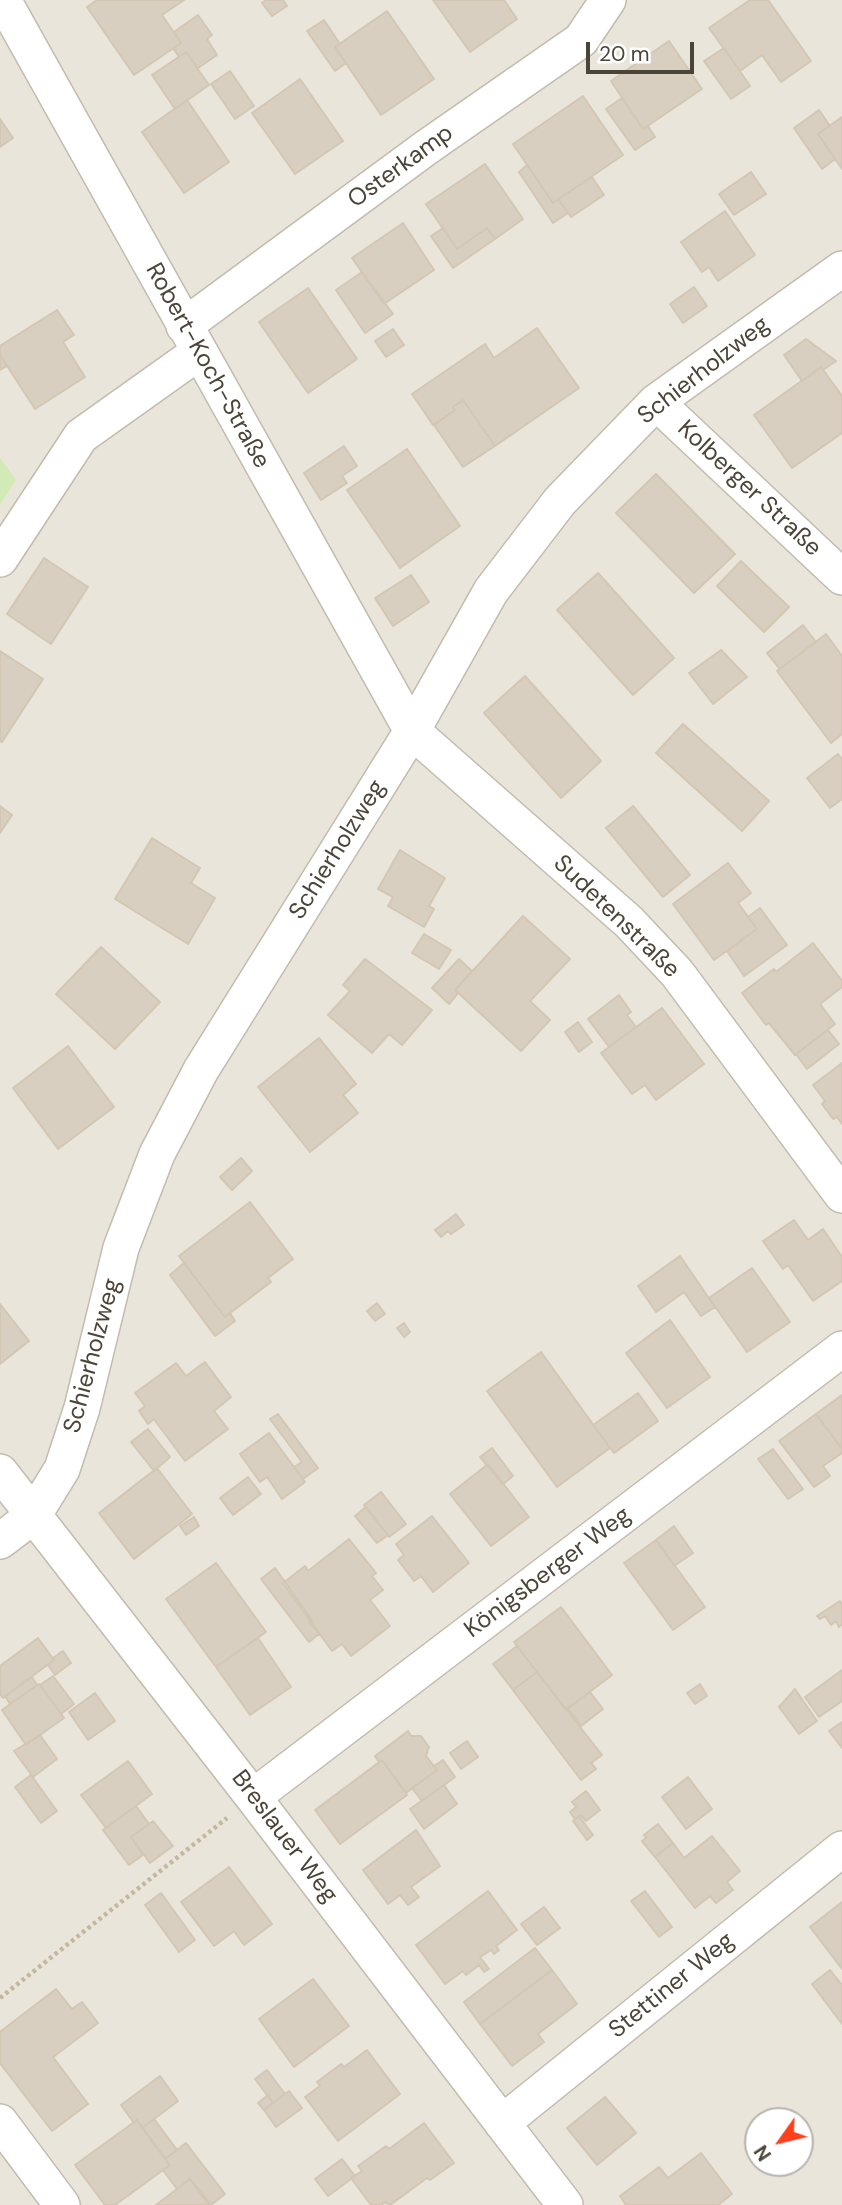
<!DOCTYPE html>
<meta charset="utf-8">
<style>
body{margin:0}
#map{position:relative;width:842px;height:2205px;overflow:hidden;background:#f6f3ec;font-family:"DM Sans",sans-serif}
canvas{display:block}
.north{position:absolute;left:744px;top:2107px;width:70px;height:70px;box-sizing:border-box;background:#fff;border:2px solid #b7b4b0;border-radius:50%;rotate:236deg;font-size:19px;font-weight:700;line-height:28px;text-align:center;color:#4b4439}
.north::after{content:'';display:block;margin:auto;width:24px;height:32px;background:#fc3f1d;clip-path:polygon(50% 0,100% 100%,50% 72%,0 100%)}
.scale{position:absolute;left:586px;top:42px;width:108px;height:32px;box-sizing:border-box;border:4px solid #4b4439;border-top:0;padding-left:9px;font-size:21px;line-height:24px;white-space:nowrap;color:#4b4439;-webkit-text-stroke:5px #fff;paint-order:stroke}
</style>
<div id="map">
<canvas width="842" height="2205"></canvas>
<div class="north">N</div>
<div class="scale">20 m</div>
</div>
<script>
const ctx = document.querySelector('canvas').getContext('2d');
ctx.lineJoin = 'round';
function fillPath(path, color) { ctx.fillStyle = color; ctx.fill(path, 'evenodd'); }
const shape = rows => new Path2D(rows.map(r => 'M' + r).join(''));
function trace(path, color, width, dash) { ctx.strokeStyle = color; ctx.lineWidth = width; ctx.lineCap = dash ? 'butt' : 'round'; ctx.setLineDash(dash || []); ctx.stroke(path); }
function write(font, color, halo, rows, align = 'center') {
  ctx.font = font + ' "DM Sans",sans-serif'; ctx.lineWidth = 5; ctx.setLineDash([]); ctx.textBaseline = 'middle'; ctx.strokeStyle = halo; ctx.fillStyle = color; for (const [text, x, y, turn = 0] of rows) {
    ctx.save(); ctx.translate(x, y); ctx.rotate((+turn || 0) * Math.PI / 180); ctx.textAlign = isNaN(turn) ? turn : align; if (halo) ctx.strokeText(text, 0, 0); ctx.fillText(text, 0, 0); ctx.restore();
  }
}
const residential = shape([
 [0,0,842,0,842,2205,0,2205],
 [758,2121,800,2121,800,2163,758,2163]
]);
const green = shape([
 [0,458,16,480,0,505]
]);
const building = shape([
 [97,0,184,0,162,15,181,43,134,75,87,7,97,0],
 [266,0,283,0,287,6,272,16,262,3,266,0],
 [433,0,504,0,517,19,470,52,433,0],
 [750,0,768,0,811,61,781,82,762,55,740,71,709,28,750,0],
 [387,11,434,79,381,115,335,47,387,11],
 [198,15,212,35,207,39,217,55,198,68,186,52,179,57,173,48,181,43,174,32,198,15],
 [324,20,340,44,335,47,346,63,335,71,307,31,324,20],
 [669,41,702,89,643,129,611,81,669,41],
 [724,48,750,86,731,99,704,61,724,48],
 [186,52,209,85,175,109,152,75,186,52],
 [230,71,254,106,235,119,211,84,230,71],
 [300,79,343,141,295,174,252,113,300,79],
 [583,96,623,155,553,203,513,144,583,96],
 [622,98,643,129,648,126,655,137,635,150,606,109,622,98],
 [187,100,229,162,184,193,142,132,187,100],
 [819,110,830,126,818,134,835,159,822,169,794,128,819,110],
 [842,117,842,169,818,134,842,117],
 [0,119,13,138,0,147,0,119],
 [485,164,523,219,495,239,487,228,457,249,426,204,485,164],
 [527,165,553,203,558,199,568,213,553,223,519,172,527,165],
 [751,172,766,194,734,215,719,194,751,172],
 [592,177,604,195,571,217,558,199,592,177],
 [725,211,755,255,718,281,709,267,702,272,681,242,725,211],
 [403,223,434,270,384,304,352,258,403,223],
 [443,228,457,249,487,228,495,239,453,268,431,236,443,228],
 [362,272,393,314,365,333,336,290,362,272],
 [694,287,707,306,683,323,670,304,694,287],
 [308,288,357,359,308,393,259,322,308,288],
 [57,310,74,335,63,342,85,377,35,409,0,355,0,346,57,310],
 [537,328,579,388,495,446,463,400,453,407,455,410,433,425,412,394,485,344,494,358,537,328],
 [393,329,404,345,386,357,375,341,393,329],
 [806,339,836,361,823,370,821,367,802,381,784,355,806,339],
 [0,355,7,366,0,370,0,355],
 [821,367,842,396,842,433,792,468,754,415,821,367],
 [463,400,495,446,463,467,434,425,455,410,453,407,463,400],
 [344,446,357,466,342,476,347,483,321,500,304,473,344,446],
 [407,449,460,526,400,568,347,490,407,449],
 [656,474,735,554,694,593,616,513,656,474],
 [44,558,88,587,51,644,7,614,44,558],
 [741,561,789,607,764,632,717,586,741,561],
 [598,573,674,658,633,695,557,610,598,573],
 [411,575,429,602,393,626,375,598,411,575],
 [803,625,816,642,780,669,767,653,803,625],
 [826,634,842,656,842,734,831,743,777,671,826,634],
 [721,650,747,677,713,704,689,673,721,650],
 [0,651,43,679,2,742,0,741,0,651],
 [525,676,601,761,561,798,484,713,525,676],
 [683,724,769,801,742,831,656,753,683,724],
 [838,754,842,759,842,799,830,808,807,778,838,754],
 [0,806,12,815,0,833,0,806],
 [633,806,690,875,663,897,606,828,633,806],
 [152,838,200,868,191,883,215,898,188,944,115,899,152,838],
 [400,850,445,878,429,906,434,909,424,927,388,906,393,897,378,889,400,850],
 [728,863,751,893,738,903,757,929,714,960,673,904,728,863],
 [760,908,787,945,744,976,727,951,757,929,748,917,760,908],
 [523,916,570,959,530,1001,550,1020,521,1051,455,990,523,916],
 [424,934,451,950,439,969,412,953,424,934],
 [813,943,842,981,842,987,820,1004,835,1024,795,1055,769,1023,766,1025,742,993,774,969,776,972,813,943],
 [101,947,160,1002,115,1049,56,994,101,947],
 [365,959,432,1010,402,1045,389,1034,372,1053,328,1015,350,991,343,985,365,959],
 [459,959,472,971,455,990,458,993,449,1004,432,988,459,959],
 [619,995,631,1012,627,1015,636,1027,609,1047,588,1019,619,995],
 [662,1008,704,1064,656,1100,645,1085,632,1094,601,1053,662,1008],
 [578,1022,592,1042,579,1052,565,1032,578,1022],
 [828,1030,839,1044,807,1069,796,1054,828,1030],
 [319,1038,356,1084,343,1095,358,1113,310,1152,258,1087,319,1038],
 [68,1046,114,1107,58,1149,13,1088,68,1046],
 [842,1063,842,1124,837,1117,833,1119,822,1104,825,1101,813,1085,842,1063],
 [241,1158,252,1171,232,1190,220,1177,241,1158],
 [250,1202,293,1259,268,1278,271,1282,225,1317,179,1256,250,1202],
 [456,1214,464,1225,451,1234,448,1231,441,1237,435,1230,456,1214],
 [794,1220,808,1240,823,1229,842,1257,842,1281,813,1301,788,1265,783,1269,763,1241,794,1220],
 [680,1256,715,1307,701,1316,684,1292,656,1312,638,1286,680,1256],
 [184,1263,225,1317,230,1313,235,1321,215,1336,170,1275,184,1263],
 [752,1268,790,1322,747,1352,709,1298,752,1268],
 [377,1303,385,1314,375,1321,367,1311,377,1303],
 [0,1304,29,1341,0,1364,0,1304],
 [670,1320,710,1377,667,1408,626,1353,670,1320],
 [404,1323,410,1332,404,1337,397,1328,404,1323],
 [541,1352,610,1448,557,1487,487,1391,541,1352],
 [205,1362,231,1397,214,1411,228,1429,185,1461,154,1419,148,1424,139,1411,145,1406,135,1393,176,1363,186,1376,205,1362],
 [638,1393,658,1421,614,1453,593,1425,638,1393],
 [842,1395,842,1449,816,1414,842,1395],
 [278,1414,318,1468,303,1479,294,1467,302,1462,270,1419,278,1414],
 [816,1414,842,1449,842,1453,823,1466,830,1476,814,1487,779,1441,816,1414],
 [148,1429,170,1457,154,1471,131,1442,148,1429],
 [269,1433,305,1482,282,1499,267,1477,260,1482,240,1454,269,1433],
 [492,1448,513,1476,503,1484,480,1457,492,1448],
 [773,1449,803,1489,788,1499,758,1459,773,1449],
 [488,1464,529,1517,491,1546,450,1494,488,1464],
 [157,1468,192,1514,134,1559,99,1513,157,1468],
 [248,1477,261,1494,233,1515,220,1498,248,1477],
 [381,1492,406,1524,389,1537,364,1505,381,1492],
 [366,1507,388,1535,377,1543,355,1516,366,1507],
 [432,1516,469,1563,433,1592,421,1576,414,1581,398,1560,404,1555,396,1544,432,1516],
 [194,1517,199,1526,186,1535,180,1526,194,1517],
 [674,1526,693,1553,674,1566,656,1540,674,1526],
 [349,1539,376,1573,372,1576,383,1590,370,1600,390,1626,351,1656,342,1644,332,1651,283,1583,305,1566,308,1571,349,1539],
 [656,1540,705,1607,673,1630,624,1563,656,1540],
 [216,1563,266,1632,216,1667,166,1599,216,1563],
 [275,1568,312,1620,309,1621,319,1634,309,1642,261,1579,275,1568],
 [840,1601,842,1604,842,1624,839,1627,836,1621,831,1625,825,1616,820,1619,817,1616,840,1601],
 [561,1607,612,1675,566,1710,514,1642,561,1607],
 [38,1638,54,1660,3,1698,0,1694,0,1666,38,1638],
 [258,1638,291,1687,250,1715,216,1667,258,1638],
 [517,1646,537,1672,513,1690,493,1664,517,1646],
 [63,1651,71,1663,55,1675,48,1665,54,1660,53,1658,63,1651],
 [842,1670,842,1701,819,1717,805,1697,842,1670],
 [537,1672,602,1755,591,1763,596,1769,581,1780,513,1690,537,1672],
 [53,1676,74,1704,61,1714,40,1685,53,1676],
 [32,1677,37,1685,10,1704,5,1696,32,1677],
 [39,1684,64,1718,26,1745,2,1710,39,1684],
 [700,1684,707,1696,695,1704,687,1693,700,1684],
 [795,1689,817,1721,799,1734,779,1707,795,1689],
 [590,1692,603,1709,581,1726,567,1708,590,1692],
 [95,1693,115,1721,88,1740,69,1712,95,1693],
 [842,1722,842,1748,829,1731,842,1722],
 [408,1731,411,1736,421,1736,429,1747,426,1756,437,1770,406,1793,382,1760,379,1762,375,1756,408,1731],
 [40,1735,57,1759,33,1777,14,1751,40,1735],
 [467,1741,478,1757,461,1769,450,1753,467,1741],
 [382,1760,407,1795,340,1844,315,1810,382,1760],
 [443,1760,455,1777,422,1801,412,1788,437,1770,434,1766,443,1760],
 [128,1761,152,1794,106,1828,81,1795,128,1761],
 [31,1775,57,1811,41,1823,15,1787,31,1775],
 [688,1777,712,1809,686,1829,662,1797,688,1777],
 [444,1785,457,1804,424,1829,410,1809,444,1785],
 [586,1791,600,1810,586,1821,581,1815,575,1819,570,1812,576,1807,572,1802,586,1791],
 [136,1806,149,1824,131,1837,143,1855,129,1865,103,1830,136,1806],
 [579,1816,593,1835,587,1840,573,1821,579,1816],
 [153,1821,173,1846,150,1863,131,1837,153,1821],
 [658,1824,673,1843,655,1857,642,1841,646,1838,644,1835,658,1824],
 [416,1830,440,1866,411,1887,419,1897,408,1905,400,1895,388,1904,363,1870,416,1830],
 [712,1836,740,1871,727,1882,733,1890,716,1903,710,1896,695,1908,655,1857,673,1843,684,1858,712,1836],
 [229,1867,272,1924,244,1945,234,1931,214,1946,181,1902,229,1867],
 [488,1891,517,1930,496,1946,499,1950,494,1954,491,1950,480,1957,489,1969,484,1972,479,1965,466,1975,463,1971,445,1984,416,1945,488,1891],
 [645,1891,672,1927,659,1937,631,1901,645,1891],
 [161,1893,195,1940,179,1952,145,1905,161,1893],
 [842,1902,842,1969,810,1927,842,1902],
 [544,1907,560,1928,537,1945,521,1924,544,1907],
 [535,1948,552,1970,480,2024,464,2002,535,1948],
 [552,1970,577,2004,538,2034,544,2042,512,2066,480,2024,552,1970],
 [830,1970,842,1985,842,2024,812,1984,830,1970],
 [313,1979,349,2026,294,2067,259,2019,313,1979],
 [56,1989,72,2009,82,2002,98,2023,53,2057,88,2104,52,2131,0,2063,0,2032,56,1989],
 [367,2050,400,2094,338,2141,305,2097,320,2086,317,2082,341,2064,344,2067,367,2050],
 [267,2070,285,2094,273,2103,255,2079,267,2070],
 [160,2076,178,2101,142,2128,137,2120,134,2123,121,2105,160,2076],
 [289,2091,302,2108,276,2127,264,2110,289,2091],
 [268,2095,273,2103,264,2110,258,2103,268,2095],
 [605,2097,636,2133,597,2165,567,2128,605,2097],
 [154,2119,177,2150,165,2159,142,2128,154,2119],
 [137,2120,170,2165,115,2205,105,2205,75,2165,137,2120],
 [424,2123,454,2163,430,2180,427,2178,390,2205,385,2202,381,2205,371,2205,351,2178,362,2171,358,2166,386,2146,389,2149,424,2123],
 [186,2143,225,2194,211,2205,190,2179,177,2189,163,2170,170,2165,165,2159,186,2143],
 [701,2153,732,2194,718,2205,626,2205,620,2196,659,2167,668,2178,701,2153],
 [342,2159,355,2176,328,2196,315,2179,342,2159],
 [190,2179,209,2205,156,2205,177,2189,190,2179]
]);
const path = shape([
 [0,1998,227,1818]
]);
const minor = shape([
 [3,0,412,731,629,922,677,973,842,1195],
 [184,326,427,147,581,40,608,0],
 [656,402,842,577],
 [0,559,81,436,199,352],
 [0,1472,253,1797,565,2205],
 [0,1541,33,1516,62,1469,82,1408,121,1248,157,1154,201,1070,412,731,491,591,560,501,656,402,842,269],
 [253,1797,842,1349],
 [0,2122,62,2205],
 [502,2123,842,1849]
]);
const streetNames = [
 ["Osterkamp",401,167,-36],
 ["Robert-Koch-Straße",207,366,61],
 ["Schierholzweg",704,371,-38],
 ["Kolberger Straße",749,489,43],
 ["Schierholzweg",338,850,-58],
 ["Sudetenstraße",616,917,44],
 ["Schierholzweg",93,1356,-75],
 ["Königsberger Weg",548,1573,-37],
 ["Breslauer Weg",284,1837,53],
 ["Stettiner Weg",672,1986,-39]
];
fillPath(residential, '#eae5da');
fillPath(green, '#d2eab5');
fillPath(building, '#d8cfc1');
trace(building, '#d3c7b4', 2);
trace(minor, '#c2bbae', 38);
trace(path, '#c4b79f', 4.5, [3.5, 3.5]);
trace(minor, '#fff', 35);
write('24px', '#4b4439', '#fff', streetNames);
</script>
